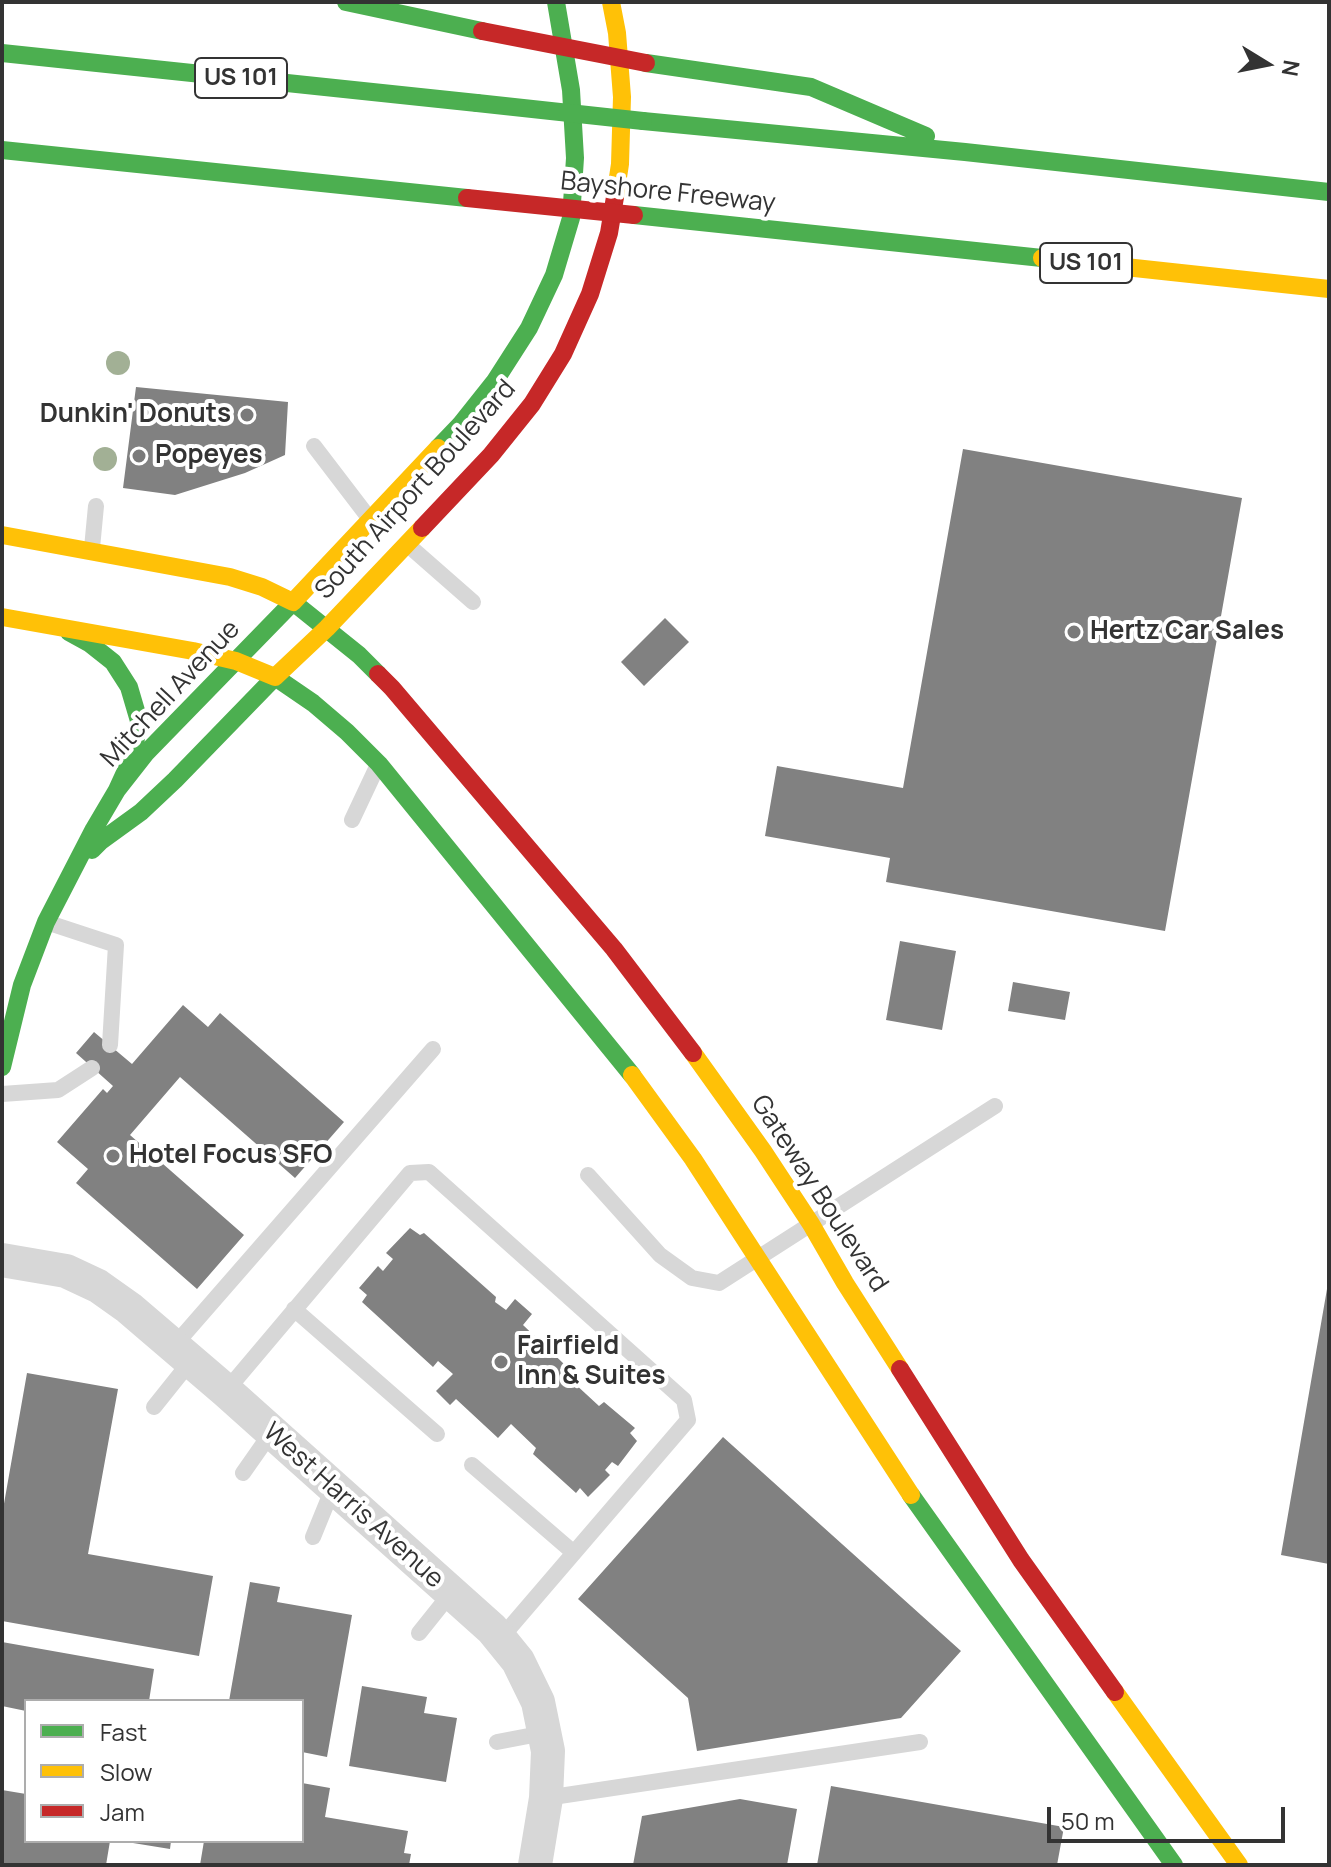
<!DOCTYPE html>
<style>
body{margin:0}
#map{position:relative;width:1331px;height:1867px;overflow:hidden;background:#fff;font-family:Manrope,sans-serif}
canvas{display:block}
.frame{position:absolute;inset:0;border:4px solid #333;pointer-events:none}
.legend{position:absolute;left:24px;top:1699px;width:280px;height:144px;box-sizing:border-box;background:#fff;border:2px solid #adadad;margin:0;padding:10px 14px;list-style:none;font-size:24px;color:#333}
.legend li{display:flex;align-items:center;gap:16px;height:40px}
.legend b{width:40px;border:2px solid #adadad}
.north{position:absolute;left:1227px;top:24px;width:80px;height:80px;-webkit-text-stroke:6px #fff;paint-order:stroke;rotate:100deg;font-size:22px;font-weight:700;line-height:32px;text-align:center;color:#333}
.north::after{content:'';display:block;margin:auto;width:28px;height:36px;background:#333;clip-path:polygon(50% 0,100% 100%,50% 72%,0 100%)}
.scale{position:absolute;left:1047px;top:1807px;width:238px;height:36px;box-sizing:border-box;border:4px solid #333;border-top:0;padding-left:10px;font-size:24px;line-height:28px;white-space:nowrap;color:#333;-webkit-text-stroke:6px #fff;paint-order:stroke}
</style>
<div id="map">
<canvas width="1331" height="1867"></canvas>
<div class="frame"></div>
<ul class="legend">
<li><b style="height:10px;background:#4caf50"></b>Fast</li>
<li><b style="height:10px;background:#ffc107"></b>Slow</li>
<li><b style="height:10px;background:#c62828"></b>Jam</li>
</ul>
<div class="north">N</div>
<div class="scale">50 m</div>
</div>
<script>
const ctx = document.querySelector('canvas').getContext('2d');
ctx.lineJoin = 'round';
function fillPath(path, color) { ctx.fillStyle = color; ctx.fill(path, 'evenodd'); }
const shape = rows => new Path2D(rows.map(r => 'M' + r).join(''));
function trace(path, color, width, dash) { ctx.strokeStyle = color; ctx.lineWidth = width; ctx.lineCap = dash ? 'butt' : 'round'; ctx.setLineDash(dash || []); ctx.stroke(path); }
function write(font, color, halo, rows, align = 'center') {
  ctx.font = font + ' Manrope,sans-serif'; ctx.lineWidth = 8; ctx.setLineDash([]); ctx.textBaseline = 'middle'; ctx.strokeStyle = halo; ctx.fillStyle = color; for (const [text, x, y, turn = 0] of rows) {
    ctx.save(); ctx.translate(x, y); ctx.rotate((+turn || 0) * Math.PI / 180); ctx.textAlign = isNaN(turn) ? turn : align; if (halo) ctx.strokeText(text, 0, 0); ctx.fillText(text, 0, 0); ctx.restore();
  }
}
const building = shape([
 [136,387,288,402,285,455,245,473,175,495,123,488],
 [963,449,1242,498,1165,931,886,882,890,858,765,836,777,766,903,788],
 [665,618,689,642,644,686,621,662],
 [900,941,956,951,942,1030,886,1020],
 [1013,982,1070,992,1065,1020,1008,1011],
 [183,1005,208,1027,220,1013,344,1122,295,1178,180,1077,130,1135,244,1235,197,1289,76,1183,88,1169,57,1142,103,1089,107,1093,113,1086,76,1053,94,1032,132,1064],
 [410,1228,420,1235,424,1233,496,1297,495,1302,506,1310,515,1299,532,1314,523,1325,564,1364,560,1370,599,1406,604,1402,635,1428,630,1433,637,1441,618,1466,612,1462,605,1470,610,1475,588,1497,580,1488,576,1493,533,1454,536,1448,511,1424,498,1438,456,1399,450,1405,436,1391,453,1374,438,1361,433,1367,362,1302,367,1295,359,1288,378,1266,383,1271,393,1259,386,1253],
 [1327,1289,1329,1289,1329,1564,1281,1555],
 [27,1373,118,1389,88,1554,213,1576,199,1656,2,1621,2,1515],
 [723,1437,961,1651,901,1718,697,1751,688,1698,578,1599],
 [250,1582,280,1587,277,1602,352,1615,327,1757,302,1752,302,1701,229,1701],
 [2,1642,154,1669,149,1701,26,1701,26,1711,2,1706],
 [362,1686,427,1697,424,1713,457,1718,446,1782,349,1766],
 [302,1783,330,1788,325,1817,408,1831,404,1853,411,1854,409,1865,200,1865,204,1841,302,1841],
 [831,1786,1064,1827,1057,1865,817,1865],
 [2,1790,26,1794,26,1841,110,1841,106,1865,2,1865],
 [740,1799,797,1809,787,1865,633,1865,642,1816],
 [133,1841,171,1841,170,1849,133,1843]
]);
const lane = shape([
 [314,446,369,518],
 [408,545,473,602],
 [92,548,96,506],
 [352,820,376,769],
 [49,923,116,945,110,1045],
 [2,1094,58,1090,92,1068],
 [588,1175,660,1255,692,1278,719,1283,995,1106],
 [294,1309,437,1434],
 [173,1347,433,1049],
 [226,1391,410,1173,429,1172,684,1400,688,1420,500,1639],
 [154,1407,190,1362],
 [472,1465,574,1553],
 [243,1473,271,1433],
 [313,1537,333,1488],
 [419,1633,451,1593],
 [497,1742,544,1733],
 [546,1798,920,1742]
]);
const street = shape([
 [2,1260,66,1271,98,1286,129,1308,226,1391,492,1629,518,1661,538,1702,548,1751,546,1798,535,1865]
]);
const fast = shape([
 [346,2,482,31],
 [2,53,477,103],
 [646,63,811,87,926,136],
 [643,121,965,152,1329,192],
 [2,150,467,198],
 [634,215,1042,258],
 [438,448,460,425,495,381,529,328,554,275,571,218,575,158,571,90,556,2],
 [69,632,89,643,113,662,129,687,139,721,133,755,117,790],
 [92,850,101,841,141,812,175,780,275,677,313,703,347,732,379,764,632,1075],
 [2,1067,22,985,46,922,94,829,117,790,146,753,293,602,359,655,378,674],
 [911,1495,1174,1865]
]);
const slow = shape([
 [611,2,617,33,622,97,620,164,615,197],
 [1042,258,1329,289],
 [2,535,230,577,262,587,293,602,438,448],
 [2,617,193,651,236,661,275,677,327,628,422,528],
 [693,1053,763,1151,811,1224,845,1283,900,1369],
 [632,1075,693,1159,911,1495],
 [1115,1692,1239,1865]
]);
const jam = shape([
 [422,528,491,455,532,404,563,354,590,294,609,233,615,197],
 [378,674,392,688,614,949,693,1053],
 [900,1369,1021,1560,1115,1692]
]);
const fastBridge = shape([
 [477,103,643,121]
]);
const jamBridge = shape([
 [482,31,646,63],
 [467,198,634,215]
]);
const trees = [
 [118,363],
 [105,459]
];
const markers = [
 [247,415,8,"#7a7a7a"],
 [139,456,8,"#7a7a7a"],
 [1074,632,8,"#7a7a7a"],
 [113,1156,8,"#7a7a7a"],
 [501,1362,8,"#7a7a7a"]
];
const shields = [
 [241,78,92],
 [1086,263,92]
];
const shieldNames = [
 ["US 101",241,78],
 ["US 101",1086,263]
];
const streetNames = [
 ["Bayshore Freeway",668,193,6],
 ["South Airport Boulevard",416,490,-48],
 ["Mitchell Avenue",171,694,-47],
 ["Gateway Boulevard",819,1194,57],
 ["West Harris Avenue",353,1506,42]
];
const poiNames = [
 ["Dunkin' Donuts",231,415,"right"],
 ["Popeyes",155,456],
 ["Hertz Car Sales",1090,632],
 ["Hotel Focus SFO",129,1156],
 ["Fairfield",517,1347],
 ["Inn & Suites",517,1377]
];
fillPath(building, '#818181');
trace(lane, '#d7d7d7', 16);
trace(street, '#d7d7d7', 34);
trace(fast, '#4caf50', 18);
trace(slow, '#ffc107', 18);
trace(jam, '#c62828', 18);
trace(fastBridge, '#4caf50', 18);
trace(jamBridge, '#c62828', 18);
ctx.fillStyle = '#a2b095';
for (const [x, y] of trees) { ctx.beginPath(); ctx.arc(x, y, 12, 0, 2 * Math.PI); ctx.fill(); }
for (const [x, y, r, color] of markers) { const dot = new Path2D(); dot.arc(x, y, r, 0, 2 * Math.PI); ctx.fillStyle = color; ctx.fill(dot); trace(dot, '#fff', 3); }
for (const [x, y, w] of shields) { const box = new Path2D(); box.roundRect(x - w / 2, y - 20, w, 40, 6); ctx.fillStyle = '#fff'; ctx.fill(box); trace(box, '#333', 2); }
write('bold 24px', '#333', null, shieldNames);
write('26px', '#333', '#fff', streetNames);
write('bold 26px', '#333', '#fff', poiNames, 'left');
</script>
